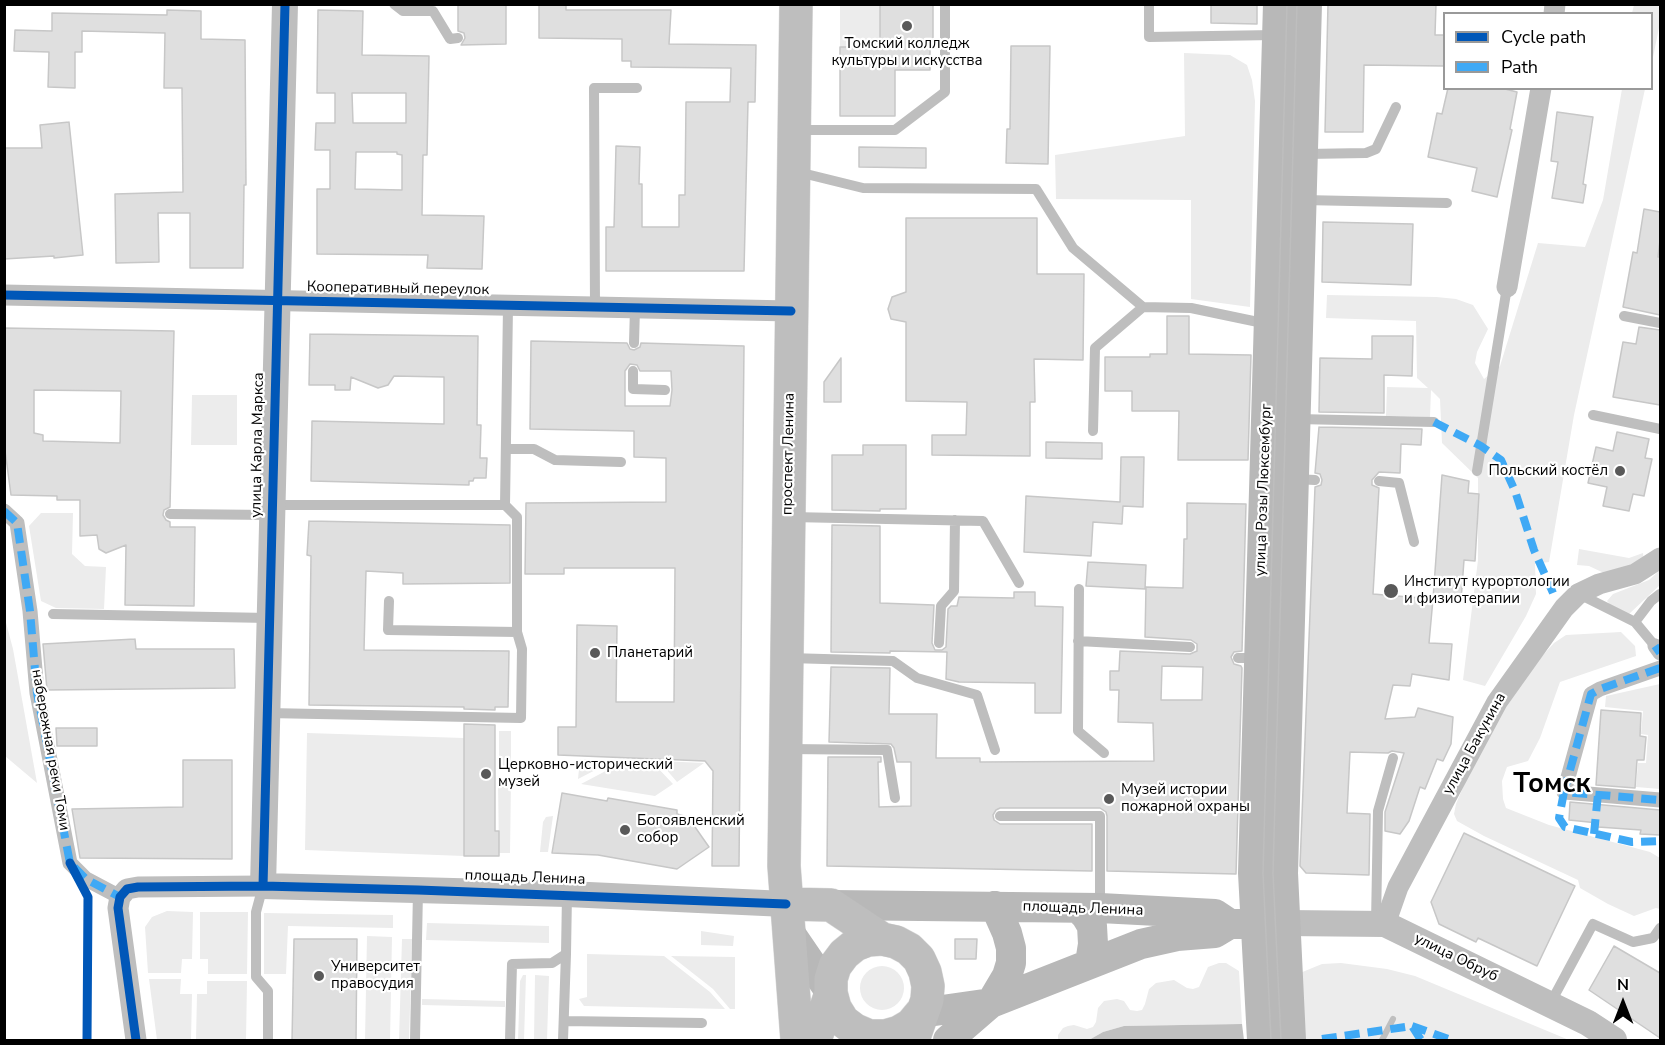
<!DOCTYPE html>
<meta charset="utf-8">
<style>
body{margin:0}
#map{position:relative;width:1665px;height:1045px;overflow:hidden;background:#fff;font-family:"Nunito Sans",sans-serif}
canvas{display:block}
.frame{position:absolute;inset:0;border:6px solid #000;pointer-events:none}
.legend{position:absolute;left:1443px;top:12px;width:210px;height:78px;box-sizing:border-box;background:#fff;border:2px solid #999;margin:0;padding:8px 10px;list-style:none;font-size:18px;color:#000}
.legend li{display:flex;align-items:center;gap:12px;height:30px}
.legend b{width:30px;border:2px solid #999}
.north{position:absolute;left:1593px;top:973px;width:60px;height:60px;-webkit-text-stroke:4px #fff;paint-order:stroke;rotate:0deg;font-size:16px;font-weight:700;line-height:24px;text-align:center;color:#000}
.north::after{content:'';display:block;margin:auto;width:21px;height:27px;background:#000;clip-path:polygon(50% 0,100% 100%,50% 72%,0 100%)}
</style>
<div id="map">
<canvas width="1665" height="1045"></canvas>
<div class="frame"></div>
<ul class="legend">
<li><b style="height:8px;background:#0057b8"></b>Cycle path</li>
<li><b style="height:8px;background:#3fa9f5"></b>Path</li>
</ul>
<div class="north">N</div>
</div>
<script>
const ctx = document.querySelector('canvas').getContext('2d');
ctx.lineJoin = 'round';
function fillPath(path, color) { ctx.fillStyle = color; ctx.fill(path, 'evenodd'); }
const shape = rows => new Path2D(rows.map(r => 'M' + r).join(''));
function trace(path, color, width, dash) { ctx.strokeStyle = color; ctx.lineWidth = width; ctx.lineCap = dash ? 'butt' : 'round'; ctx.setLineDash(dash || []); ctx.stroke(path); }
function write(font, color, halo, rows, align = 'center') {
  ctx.font = font + ' "Nunito Sans",sans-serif'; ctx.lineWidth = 4.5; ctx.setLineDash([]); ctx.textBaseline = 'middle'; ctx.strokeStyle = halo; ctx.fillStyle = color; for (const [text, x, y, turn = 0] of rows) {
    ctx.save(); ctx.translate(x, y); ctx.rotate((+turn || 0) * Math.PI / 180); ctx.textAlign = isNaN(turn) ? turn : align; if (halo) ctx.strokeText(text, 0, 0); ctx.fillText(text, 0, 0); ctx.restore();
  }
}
const green = shape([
 [840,5,880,5,880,47,840,47],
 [1634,5,1660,5,1660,23,1652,62,1652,14,1632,13],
 [1184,53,1230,55,1247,65,1252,80,1255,101,1250,307,1191,299,1191,200,1056,199,1055,155,1185,136],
 [1622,89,1645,89,1574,415,1549,562,1535,564,1536,594,1526,616,1485,686,1463,680,1478,560,1478,478,1442,443,1440,399,1431,390,1430,417,1386,416,1387,387,1428,388,1417,378,1416,321,1326,318,1327,295,1436,297,1456,299,1473,305,1488,329,1477,352,1475,363,1484,379,1500,366,1538,243,1585,247,1603,200],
 [192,395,237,395,237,445,191,445],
 [41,513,73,513,72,554,85,566,106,567,104,609,56,608,41,601,29,526],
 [1579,549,1629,558,1643,553,1644,562,1604,573,1589,566,1577,565],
 [1660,570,1660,585,1629,614,1612,607,1607,601,1613,594,1649,580],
 [4,615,13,649,37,783,5,756],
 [1621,632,1635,646,1636,656,1560,682,1540,738,1528,761,1507,767,1502,781,1503,799,1506,808,1549,825,1650,852,1660,858,1660,909,1656,908,1634,916,1608,904,1580,888,1578,880,1484,836,1457,821,1454,814,1456,804,1466,780,1503,710,1532,667,1554,643,1566,635],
 [1660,684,1660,789,1636,787,1638,763,1646,763,1648,735,1641,734,1643,711,1605,707,1606,696],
 [499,731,511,731,511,770,499,770],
 [307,733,464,738,464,856,305,850],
 [580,759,607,760,607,764,578,779],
 [659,761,704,763,677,782],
 [617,765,656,766,673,784,655,796,581,784],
 [498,780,511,780,510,853,499,853],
 [553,816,548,852,540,852,543,822,546,817],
 [167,911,193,912,192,959,182,959,181,973,148,973,145,927,152,917],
 [200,912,248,912,247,974,208,974,208,959,200,959],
 [264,913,393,915,393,928,288,926,286,974,264,974],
 [427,923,549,926,549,943,426,940],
 [701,931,734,936,733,946,701,945],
 [367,936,392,937,390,1040,365,1040],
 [402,939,412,939,409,1040,399,1040],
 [587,954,664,956,710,992,725,1009,584,1006,579,999,587,997],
 [671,956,735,957,735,1009,730,1009,713,989],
 [1219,963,1226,963,1239,971,1242,1024,1124,1026,1103,1032,1089,1040,1058,1040,1058,1035,1063,1028,1068,1026,1074,1025,1087,1029,1093,1027,1096,1022,1098,1008,1104,1001,1117,999,1124,1001,1130,1010,1137,1011,1142,1010,1145,1004,1149,989,1156,983,1174,980,1187,988,1193,989,1199,987,1208,967],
 [1341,963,1387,969,1415,976,1569,1040,1305,1040,1300,973,1322,964],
 '860 988a22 22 0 1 1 44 0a22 22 0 1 1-44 0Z',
 [523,975,526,975,524,1040,518,1040,520,981],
 [535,975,549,976,547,1040,534,1040],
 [149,979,181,979,180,994,192,994,191,1040,157,1040],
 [207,981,247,981,246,1040,196,1040,197,994,207,994],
 [422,999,505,1001,505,1007,422,1005]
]);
const water = shape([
 [1242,1024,1244,1040,1089,1040,1103,1032,1124,1026]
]);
const stream = shape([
 [1382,1040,1393,1019]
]);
const building = shape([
 [458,4,506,4,506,44,461,45,465,38,464,33,458,31,458,4],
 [539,4,566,4,566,10,671,10,669,44,756,45,755,102,748,102,744,271,606,271,606,227,614,227,616,146,640,147,639,184,642,184,642,227,679,227,679,195,685,195,686,102,730,102,731,68,631,67,631,61,622,61,622,39,539,38,539,4],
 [880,4,933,4,933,47,930,47,930,70,895,70,895,116,840,116,840,47,880,47,880,4],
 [1211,4,1257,4,1257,24,1211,23,1211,4],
 [1328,4,1436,4,1435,35,1444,35,1444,66,1364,65,1363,132,1325,132,1328,4],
 [167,10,201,11,201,39,245,40,246,185,244,185,243,268,190,268,190,213,158,213,159,262,116,263,115,194,183,192,182,88,164,88,165,33,82,31,82,52,75,52,75,88,48,87,49,52,14,51,15,30,52,31,52,13,167,15,167,10],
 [318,10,363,11,362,55,429,56,427,155,423,155,422,215,484,216,482,269,427,268,428,255,317,254,317,189,330,189,330,150,315,150,316,123,335,123,335,93,317,93,318,10],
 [352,93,406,93,406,123,353,123,352,93],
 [356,152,397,152,397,154,402,155,402,190,355,189,356,152],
 [1011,46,1050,46,1048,164,1006,163,1007,129,1010,129,1011,46],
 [1448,88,1501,88,1517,92,1510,129,1512,130,1497,197,1472,191,1477,168,1428,157,1437,113,1442,114,1448,88],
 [1557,112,1593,117,1583,184,1586,185,1583,203,1552,198,1558,162,1551,161,1557,112],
 [69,122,83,255,54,258,54,256,4,259,4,148,42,148,40,125,69,122],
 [859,147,926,148,926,168,859,167,859,147],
 [1644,209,1660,212,1660,240,1658,257,1660,257,1660,315,1623,307,1633,252,1637,253,1644,209],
 [906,218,1037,218,1037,274,1084,274,1083,360,1034,359,1035,402,1030,402,1030,456,932,455,932,435,966,435,967,402,906,401,906,322,891,319,888,309,892,297,906,292,906,218],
 [1323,222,1413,224,1411,285,1322,282,1323,222],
 [1167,316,1189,316,1189,354,1251,355,1248,460,1178,460,1179,411,1132,411,1132,391,1105,391,1105,357,1150,357,1150,354,1167,354,1167,316],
 [1639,327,1660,330,1660,405,1613,397,1623,342,1636,344,1639,327],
 [4,328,174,331,170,507,164,510,163,515,166,520,170,522,170,527,195,527,194,606,125,605,126,545,106,553,99,549,97,535,80,536,80,500,57,500,57,496,11,495,4,443,4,328],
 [34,390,121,391,120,443,43,441,43,435,34,433,34,390],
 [310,334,478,336,477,425,481,425,480,458,487,458,486,478,474,478,473,481,469,481,469,485,311,481,312,421,444,424,444,377,394,376,388,385,378,388,351,377,350,390,335,390,335,385,309,385,310,334],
 [1372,336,1413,336,1412,376,1384,375,1384,413,1319,412,1320,358,1372,359,1372,336],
 [531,341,627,343,630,349,634,350,640,347,641,343,744,346,739,866,712,866,713,771,705,761,558,755,558,727,576,727,577,625,617,626,616,702,674,702,675,568,564,568,564,574,525,574,526,503,666,502,666,458,634,457,634,431,530,429,531,341],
 [630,364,637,365,640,371,671,371,672,390,670,406,625,406,625,371,630,364],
 [841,358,841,402,824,402,824,382,841,358],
 [1319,427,1422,429,1421,445,1401,444,1400,473,1379,472,1372,480,1372,485,1379,488,1373,594,1433,599,1429,643,1452,644,1449,680,1412,674,1410,686,1393,685,1385,719,1415,717,1418,708,1453,717,1451,744,1443,761,1437,759,1425,789,1420,787,1409,821,1400,834,1385,831,1385,812,1404,753,1392,751,1388,753,1350,752,1347,813,1370,814,1369,875,1306,873,1300,866,1315,487,1321,485,1322,480,1320,474,1315,473,1319,427],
 [1617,432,1649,439,1645,458,1652,459,1644,496,1633,494,1629,511,1603,506,1607,487,1588,483,1596,447,1613,451,1617,432],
 [1046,442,1102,443,1102,459,1046,458,1046,442],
 [863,445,906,445,906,509,880,509,880,511,832,510,832,455,863,455,863,445],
 [1121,457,1144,457,1143,507,1123,506,1122,524,1093,522,1091,556,1024,552,1026,496,1120,502,1121,457],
 [1442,475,1469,481,1468,493,1479,494,1475,561,1464,560,1461,601,1433,599,1442,475],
 [1187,503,1246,504,1242,651,1234,652,1231,657,1234,664,1241,666,1242,668,1236,874,1107,871,1107,816,1106,812,1100,808,1000,808,996,810,993,815,994,820,1000,824,1092,824,1092,871,827,866,828,757,881,757,881,762,878,762,879,807,911,806,911,762,897,762,894,748,891,744,829,742,831,667,890,668,889,714,937,714,936,758,980,758,980,762,1154,761,1153,723,1118,722,1119,690,1110,690,1110,671,1119,671,1120,651,1190,654,1197,651,1197,644,1191,640,1145,637,1146,587,1183,588,1184,539,1187,539,1187,503],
 [1162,666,1203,667,1202,700,1161,700,1162,666],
 [309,521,510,525,510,583,403,584,403,573,366,571,364,650,509,651,508,707,495,707,495,710,464,709,464,707,309,705,311,556,307,555,309,521],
 [832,525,880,526,880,603,934,605,932,643,935,650,942,650,946,647,948,609,951,606,957,606,959,597,1014,598,1014,592,1035,592,1035,606,1063,607,1061,713,1035,713,1035,683,959,682,946,679,947,652,890,651,890,653,831,652,832,525],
 [1088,562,1146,565,1145,589,1086,586,1088,562],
 [135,639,136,649,234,649,235,688,47,690,43,644,135,639],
 [1601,710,1641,713,1640,736,1646,737,1644,760,1637,760,1635,788,1596,785,1601,710],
 [464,724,495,725,495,831,499,831,499,856,464,856,464,724],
 [56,728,97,728,97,746,57,746,56,728],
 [183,760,232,760,232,859,80,858,72,809,183,807,183,760],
 [562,793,607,801,608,798,677,810,677,814,688,817,709,847,677,869,598,855,552,853,562,793],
 [1570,802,1660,810,1660,835,1640,834,1641,830,1598,827,1598,823,1569,820,1570,802],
 [1464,833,1575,886,1537,966,1478,938,1476,942,1439,924,1431,902,1464,833],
 [294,939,357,939,356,1041,292,1041,294,939],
 [955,939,977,939,976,959,955,959,955,939],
 [1614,946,1660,973,1660,1038,1589,990,1614,946]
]);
const service = shape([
 [394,4,403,11,433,11,450,39,458,38],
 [1149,4,1149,37,1275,35],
 [798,130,895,130,945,92,945,4],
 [1306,154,1366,153,1376,149,1396,107],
 [798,172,863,188,1036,189,1073,248,1143,307,1191,308,1258,322,1268,322],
 [1303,200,1447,203],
 [595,308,594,88,637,88],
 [1624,316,1660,323],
 [634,343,635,308],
 [633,371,633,389,665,390],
 [1593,415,1660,429],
 [1297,419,1434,422],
 [1093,431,1095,348,1143,307],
 [506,449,534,449,555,460,621,462],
 [1477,471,1507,287],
 [1295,479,1315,480],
 [1379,481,1399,483,1414,542],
 [272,505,505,505],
 [170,514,271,515],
 [791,517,983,521,1019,583],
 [1079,589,1078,731,1104,753],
 [1579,594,1635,622,1655,646],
 [389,601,388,630,517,632],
 [53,614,269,618],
 [1635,622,1651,601,1660,594],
 [1078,641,1190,647],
 [939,643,941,606,954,591,955,520],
 [789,658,893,661,917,678,977,695,995,750],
 [1238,658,1258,658],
 [267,713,521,718,522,649,517,632,517,517,505,505,508,307],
 [788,749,887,750,895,798],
 [1000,816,1100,816,1100,905],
 [263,886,256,912,256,977,268,991,268,1040],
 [1376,923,1378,811,1393,758],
 [1550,1004,1593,924,1633,942,1653,938,1660,928],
 [564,1021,702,1023],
 [415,1040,418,891],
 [510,1040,512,964,552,963,566,954,567,894],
 [563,1040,566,954]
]);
const pedestrian = shape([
 [4,511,17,523,30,611,37,693,70,863,86,879,120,897],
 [1655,646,1660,653],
 [1660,668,1600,689,1591,694,1564,792,1660,800]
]);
const minor = shape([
 [1554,14,1555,4],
 [1507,287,1541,88],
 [4,295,791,311],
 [1385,924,1398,887,1497,702,1564,608,1578,594,1599,584,1635,574,1660,558],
 [136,1040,118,908,120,897,127,889,138,887,263,886]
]);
const tertiary = shape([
 [285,4,263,886,567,894,786,904],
 [1285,923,1385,924,1588,1023,1614,1040]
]);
const secondary = shape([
 [831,905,1100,908,1215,914,1230,924,1273,924],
 [1078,908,1086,916,1092,926,1093,944,1090,963],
 [788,930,831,993],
 [921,1013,991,1003,1141,944,1177,936,1215,933,1230,924],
 [948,1040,991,1003,1007,976,1011,963,1011,948,1007,933,995,906],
 [1262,1040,1253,873,1278,4],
 [1291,1040,1283,873,1307,4]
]);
const primary = shape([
 [796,4,784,866,797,1040],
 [786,904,831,905,882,939],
 [831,993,835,1008,843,1021,855,1030,869,1036,885,1036,899,1032,911,1025,921,1013],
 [815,1040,831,993,831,979,835,966,844,954,855,945,868,940,882,939,896,942,909,949,919,959,925,972,928,986,927,1000,913,1040]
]);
const tram = shape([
 [1271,1040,1263,873,1287,4],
 [1281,1040,1273,873,1297,4]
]);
const quiet = shape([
 [1434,422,1481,446,1501,460,1515,491,1534,550,1553,593],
 [4,511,17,523,30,611,37,693,70,863,86,879,120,897],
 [1655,646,1660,653],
 [1660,668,1600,689,1591,694,1564,792,1660,800],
 [1564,792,1559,818,1565,827,1632,842,1660,841],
 [1594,834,1598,794],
 [1412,1026,1451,1040],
 [1322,1039,1412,1026,1421,1040]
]);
const cycleway = shape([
 [4,295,791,311],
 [70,863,88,897,87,1040],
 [263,886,285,4],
 [136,1040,118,908,120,897,127,889,138,887,263,886,418,890,786,904]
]);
const markers = [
 [907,26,6,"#595959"],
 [1620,471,6,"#595959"],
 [1391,591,8,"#595959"],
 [595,653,6,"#595959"],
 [486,774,6,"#595959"],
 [1109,799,6,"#595959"],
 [625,830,6,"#595959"],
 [319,976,6,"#595959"]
];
const poiNames = [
 ["Томский колледж",907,44,"center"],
 ["культуры и искусства",907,61,"center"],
 ["Польский костёл",1608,471,"right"],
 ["Институт курортологии",1404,582],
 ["и физиотерапии",1404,599],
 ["Планетарий",607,653],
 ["Церковно-исторический",498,765],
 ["музей",498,782],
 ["Музей истории",1121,790],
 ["пожарной охраны",1121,807],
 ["Богоявленский",637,821],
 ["собор",637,838],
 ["Университет",331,967],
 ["правосудия",331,984]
];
const streetNames = [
 ["Кооперативный переулок",398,289,1],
 ["улица Карла Маркса",258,445,-89],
 ["проспект Ленина",789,454,-89],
 ["улица Розы Люксембург",1264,490,-88],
 ["улица Бакунина",1475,744,-61],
 ["набережная реки Томи",50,750,80],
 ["площадь Ленина",525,878,2],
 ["площадь Ленина",1083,909,2],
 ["улица Обруб",1456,958,26]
];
const townNames = [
 ["Томск",1552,785]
];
fillPath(green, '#ececec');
fillPath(water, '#bfbfbf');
trace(stream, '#bfbfbf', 6);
fillPath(building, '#dfdfdf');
trace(building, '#c7c7c7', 1.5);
trace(primary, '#dbdbdb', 34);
trace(service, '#bebebe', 10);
trace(pedestrian, '#bebebe', 15);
trace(minor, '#bebebe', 21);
trace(tertiary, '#bebebe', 26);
trace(secondary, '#b8b8b8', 30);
trace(primary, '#bebebe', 33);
trace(tram, '#bebebe', 1.5);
trace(quiet, '#3fa9f5', 8, [15, 8]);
trace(cycleway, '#0057b8', 9);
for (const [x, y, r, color] of markers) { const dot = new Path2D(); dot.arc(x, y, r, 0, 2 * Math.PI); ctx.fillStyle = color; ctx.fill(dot); trace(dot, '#fff', 2); }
write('15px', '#000', '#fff', poiNames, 'left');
write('15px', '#000', '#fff', streetNames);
write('bold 27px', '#000', '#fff', townNames);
</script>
